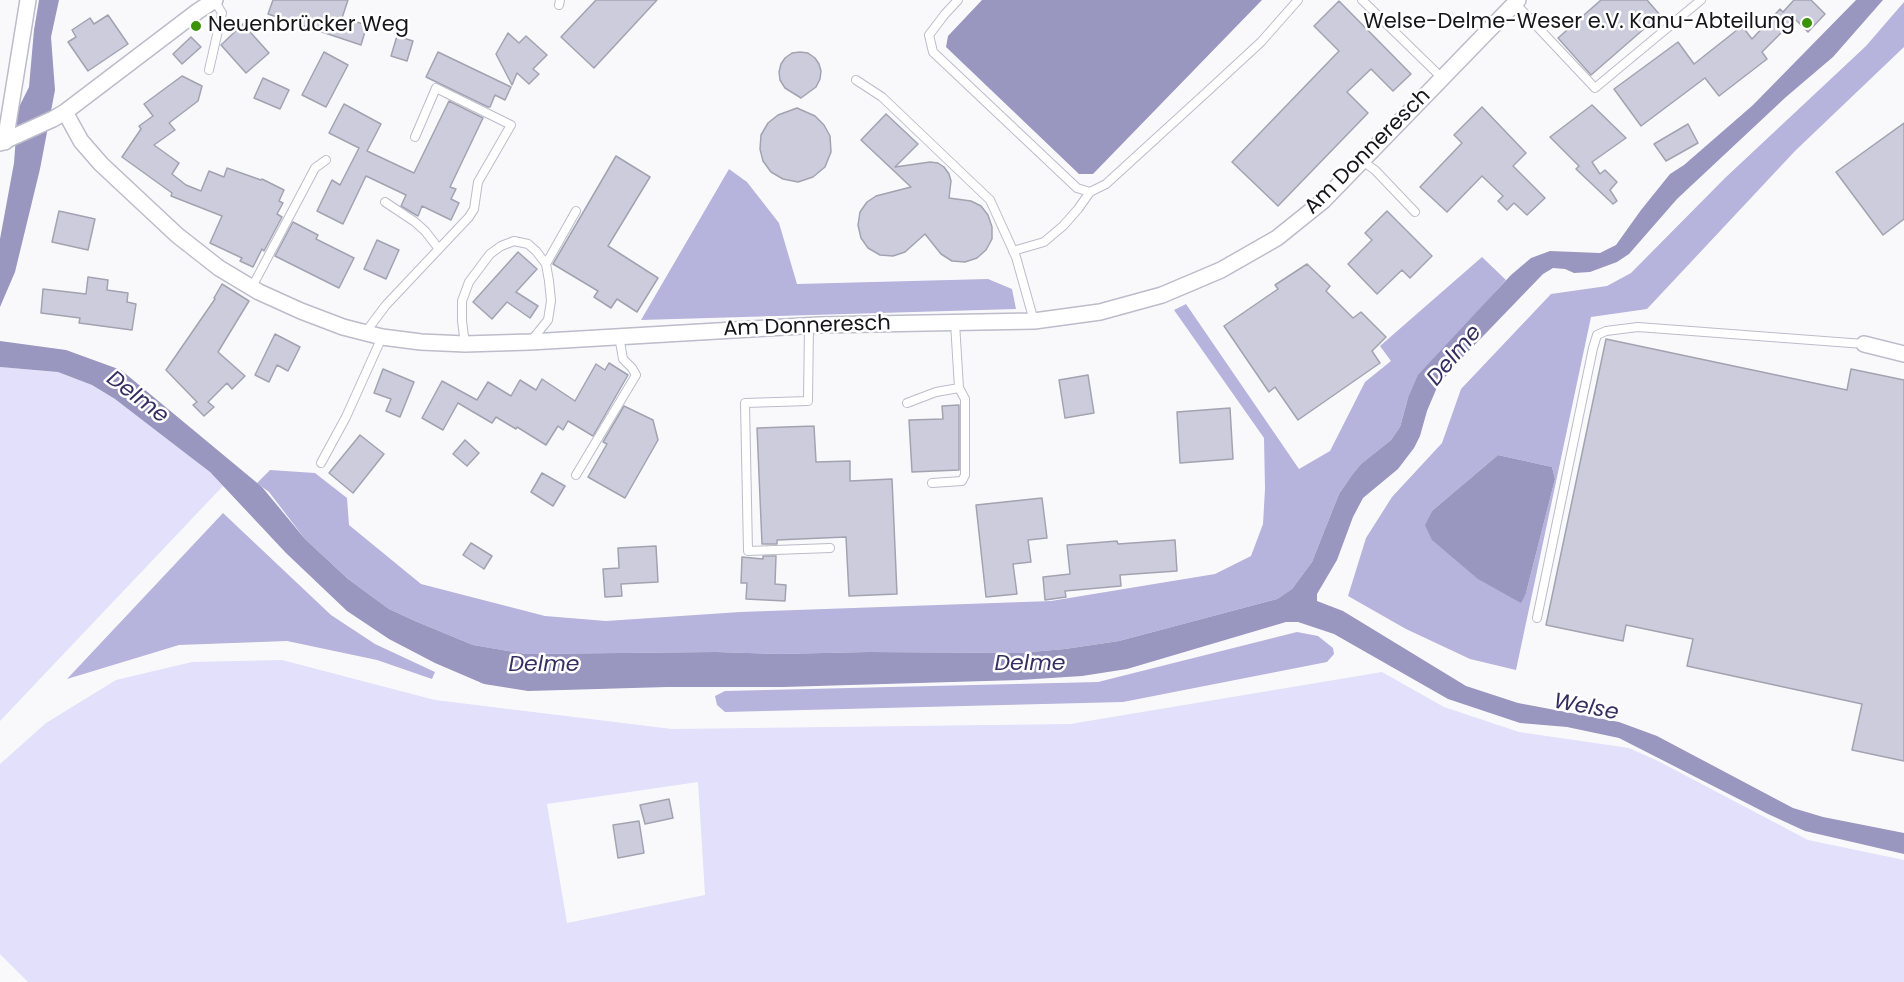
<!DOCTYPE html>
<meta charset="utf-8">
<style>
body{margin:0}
canvas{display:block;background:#f9f9fc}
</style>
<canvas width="1904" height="982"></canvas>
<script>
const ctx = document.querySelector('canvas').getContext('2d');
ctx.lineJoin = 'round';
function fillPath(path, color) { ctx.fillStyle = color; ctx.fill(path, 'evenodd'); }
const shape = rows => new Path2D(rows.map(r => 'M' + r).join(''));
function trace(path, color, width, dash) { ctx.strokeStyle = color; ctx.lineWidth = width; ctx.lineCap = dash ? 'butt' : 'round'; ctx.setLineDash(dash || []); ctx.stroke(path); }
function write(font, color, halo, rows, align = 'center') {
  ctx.font = font + ' Poppins,sans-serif'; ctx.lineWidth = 5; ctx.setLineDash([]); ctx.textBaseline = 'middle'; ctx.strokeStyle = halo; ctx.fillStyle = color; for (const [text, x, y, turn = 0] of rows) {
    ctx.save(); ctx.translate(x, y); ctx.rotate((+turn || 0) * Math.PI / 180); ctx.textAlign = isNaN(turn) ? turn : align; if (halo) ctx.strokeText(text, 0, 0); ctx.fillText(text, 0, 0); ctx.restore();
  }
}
const green = shape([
 [0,367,58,372,92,385,115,399,165,436,210,472,223,486,0,721],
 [282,660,435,700,672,729,1070,724,1382,672,1444,707,1519,732,1629,748,1658,761,1808,840,1904,860,1904,982,28,982,0,954,0,764,46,723,116,680,192,662],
 [698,782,705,895,567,923,547,804]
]);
const forest = shape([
 [1904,2,1904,47,1795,151,1647,309,1591,317,1516,670,1470,659,1406,629,1348,596,1366,538,1392,497,1442,443,1461,389,1551,294,1607,286,1631,273,1725,178,1866,46],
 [1498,455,1552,467,1555,479,1526,593,1433,510],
 [729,169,747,182,779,223,797,284,988,279,1012,289,1016,309,641,320],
 [1482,257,1506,280,1474,316,1408,398,1400,427,1391,440,1361,464,1352,475,1339,494,1312,562,1292,589,1277,599,1119,641,1065,649,1019,653,869,652,779,654,716,652,526,654,473,645,415,621,389,609,348,579,305,539,269,492,257,483,270,470,315,473,347,498,349,525,421,584,545,616,606,621,740,612,1051,601,1215,574,1251,556,1263,524,1265,489,1264,438,1174,310,1186,304,1299,469,1330,451,1365,382,1391,361,1380,346],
 [223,513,331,615,375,644,435,672,432,679,377,660,287,641,179,645,67,679],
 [1297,632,1318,636,1333,648,1334,654,1327,662,1123,702,725,712,717,705,715,696,725,691,1098,682]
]);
const water = shape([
 [39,0,59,0,51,37,55,90,40,169,15,272,0,307,0,239,14,163,18,109,29,87,34,30],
 [982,0,1262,0,1093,174,1079,174,946,47,948,36],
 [1856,0,1883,0,1833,57,1786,97,1677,199,1629,254,1617,262,1590,272,1574,273,1565,269,1553,268,1543,274,1461,359,1438,385,1427,411,1420,436,1414,448,1398,469,1363,498,1353,517,1337,560,1317,594,1317,601,1343,611,1466,686,1518,703,1619,722,1657,736,1793,808,1823,817,1904,833,1904,854,1805,831,1768,814,1619,738,1567,727,1520,723,1448,699,1334,634,1298,622,1286,622,1127,669,1082,676,1020,680,783,687,667,687,528,691,484,684,435,663,389,639,347,611,286,553,210,472,115,399,92,385,58,372,0,367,0,341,66,350,121,370,262,487,305,539,348,579,389,609,415,621,473,645,526,654,716,652,779,654,869,652,1019,653,1065,649,1119,641,1277,599,1292,589,1312,562,1339,494,1352,475,1361,464,1391,440,1400,427,1408,398,1418,375,1511,275,1531,258,1550,251,1600,253,1616,245,1641,210,1670,174,1684,165,1753,105],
 [1498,455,1552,467,1555,479,1526,593,1521,603,1478,579,1432,540,1425,525,1433,510]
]);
const building = shape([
 [273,0,348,0,342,18,367,25,361,45,268,14,273,0],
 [596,0,657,0,594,68,561,37,596,0],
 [1601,0,1647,0,1660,15,1591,75,1558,38,1601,0],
 [1794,0,1811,0,1825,14,1808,32,1795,19,1762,52,1767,59,1719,96,1705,78,1641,126,1614,89,1678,42,1694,64,1742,26,1752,39,1780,9,1783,12,1794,0],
 [1339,1,1411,74,1393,91,1371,69,1347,92,1368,113,1278,206,1232,162,1339,51,1314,26,1339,1],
 [108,15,128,44,88,71,68,42,76,37,72,30,90,18,94,24,108,15],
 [243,24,269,53,246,73,221,45,243,24],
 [508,33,519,43,526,36,547,55,533,69,539,74,529,84,517,73,512,85,496,54,508,33],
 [397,36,413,41,407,61,391,56,397,36],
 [191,37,201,47,182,64,173,54,191,37],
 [324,52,348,65,326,107,302,95,324,52],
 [438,52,511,87,505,100,495,95,490,107,488,107,426,77,438,52],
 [800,52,808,53,815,58,819,64,821,71,820,79,816,87,801,98,785,88,780,80,779,72,781,64,785,58,792,53,800,52],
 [182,76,202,86,198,101,169,123,175,130,154,145,179,163,172,174,186,185,201,191,209,171,224,177,227,168,261,180,262,179,284,190,279,201,283,203,277,214,282,217,264,251,262,249,253,267,240,261,242,258,210,243,222,216,171,196,172,193,122,157,141,129,139,126,153,116,144,104,182,76],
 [263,78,289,90,280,109,254,98,263,78],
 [449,101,483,118,450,187,456,189,451,199,459,203,451,220,422,206,418,216,416,215,401,206,406,195,366,176,343,224,317,211,332,180,340,185,359,148,329,133,344,104,381,124,367,151,414,173,449,101],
 [1592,105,1626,138,1592,162,1600,174,1605,170,1617,182,1610,190,1617,201,1613,204,1576,169,1579,166,1550,137,1592,105],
 [1482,107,1526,153,1513,166,1545,198,1527,215,1514,203,1507,210,1498,201,1503,196,1482,176,1447,212,1420,187,1462,143,1454,135,1482,107],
 [797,108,815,116,824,125,830,136,831,152,825,167,813,177,798,182,783,179,771,172,763,161,760,149,761,135,768,123,778,115,797,108],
 [886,114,918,144,895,167,930,162,938,163,944,167,949,174,951,181,949,198,971,201,981,206,988,215,992,227,992,239,986,250,977,258,965,262,952,261,941,254,925,234,905,252,893,256,880,255,868,248,861,238,858,225,860,212,867,202,876,196,911,187,861,140,886,114],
 [1904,123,1904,219,1883,235,1836,172,1904,123],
 [1688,124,1698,143,1666,161,1654,144,1688,124],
 [616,156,650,177,608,246,658,278,637,312,617,299,611,308,594,297,598,291,553,264,616,156],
 [59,211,95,219,88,250,52,242,59,211],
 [1387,211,1432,256,1410,278,1402,270,1377,294,1348,264,1372,240,1365,233,1387,211],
 [293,222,318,235,316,239,354,258,339,288,275,256,293,222],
 [377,240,399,250,386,279,364,269,377,240],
 [518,252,537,269,516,292,538,306,530,318,507,302,492,319,473,302,518,252],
 [1307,264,1330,286,1326,291,1353,318,1361,312,1386,337,1372,351,1380,363,1298,420,1275,387,1269,392,1224,326,1278,289,1275,285,1307,264],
 [88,277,108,280,107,290,128,293,127,302,136,304,132,330,79,323,80,318,41,313,43,289,86,294,88,277],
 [222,284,249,301,218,352,245,376,232,389,227,383,208,402,214,407,204,416,193,405,197,402,166,370,215,299,214,298,222,284],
 [275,334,300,347,288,371,277,365,269,382,255,375,275,334],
 [1606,339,1847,390,1851,369,1904,380,1904,761,1852,750,1862,704,1687,666,1693,639,1626,625,1623,641,1546,625,1606,339],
 [609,363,628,375,593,436,568,421,563,430,558,426,546,445,517,427,516,429,496,417,492,423,458,403,443,430,422,418,442,381,477,400,488,382,511,396,520,380,536,390,542,379,575,401,596,364,605,370,609,363],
 [383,369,414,382,400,417,386,411,391,399,374,393,383,369],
 [1088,375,1094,413,1065,418,1059,380,1088,375],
 [959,405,959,470,912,472,909,420,943,419,942,406,959,405],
 [624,406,653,420,658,440,625,498,588,477,607,444,603,442,624,406],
 [1230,408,1233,459,1180,463,1177,412,1230,408],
 [814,426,816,462,850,461,850,481,892,479,897,594,849,596,846,537,777,540,777,544,762,544,757,428,814,426],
 [360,435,384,454,353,493,329,473,360,435],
 [465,440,479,453,467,466,453,454,465,440],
 [542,473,565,486,553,506,531,492,542,473],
 [1042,498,1047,538,1028,540,1031,562,1013,564,1017,594,986,597,976,505,1042,498],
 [1175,540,1177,571,1120,575,1121,586,1065,591,1066,597,1045,600,1043,577,1070,574,1067,545,1117,541,1118,544,1175,540],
 [471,543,492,556,484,569,463,555,471,543],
 [656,546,658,582,621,584,622,596,605,597,603,569,619,568,618,548,656,546],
 [763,556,776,556,775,584,786,585,785,601,746,599,747,583,741,583,742,557,763,559,763,556],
 [669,799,673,818,645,824,640,805,669,799],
 [639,821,644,853,618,858,613,825,639,821]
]);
const service = shape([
 [958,0,945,14,929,35,933,52,1077,188,1090,192,1106,184,1209,90,1261,42,1298,0],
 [1362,0,1442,78],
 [1515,3,1595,88,1701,0],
 [559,5,560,0],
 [209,70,222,13,214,0],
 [856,80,882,97,990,200,1016,257,1034,321],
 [1362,161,1375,170,1415,212],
 [385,202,415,222,425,231,439,249],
 [1013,251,1044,242,1063,226,1078,209,1090,192],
 [546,264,576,211],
 [252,287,315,168,326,160],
 [809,325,808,401,745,403,748,551,830,548],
 [365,333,386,305,469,217,474,209,478,182,511,125,436,88,415,137],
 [465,344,462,321,462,301,469,282,490,254,501,246,514,241,528,244,536,251,546,264,549,281,551,301,548,320,531,341],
 [907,403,936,392,959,388,955,323],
 [321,463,346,417,382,337],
 [576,475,636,375,632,368,623,359,619,336],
 [932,483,962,481,965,475,965,399,959,388],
 [1537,618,1593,348,1597,335,1606,331,1638,327,1864,344]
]);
const minor = shape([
 [65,112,81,141,101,164,177,235,219,268,259,292,301,311,343,327,382,337,421,342,465,344,530,342,819,325,1034,321,1100,312,1162,295,1221,270,1277,238,1323,201,1518,0],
 [5,142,28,0],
 [0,143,53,119,65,112,198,11,215,0],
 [1864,344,1904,354]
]);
const markers = [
 [1807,23,6,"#3a9308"],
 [196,26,6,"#3a9308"]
];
const poiNames = [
 ["Welse-Delme-Weser e.V. Kanu-Abteilung",1795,23],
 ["Neuenbrücker Weg",208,26,"left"]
];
const streetNames = [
 ["Am Donneresch",1368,152,-45],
 ["Am Donneresch",807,327,-2]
];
const waterNames = [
 ["Delme",1455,356,-50],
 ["Delme",137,398,37],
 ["Delme",1030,664],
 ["Delme",544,665],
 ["Welse",1586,708,11]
];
fillPath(green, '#e2e0fa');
fillPath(forest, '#b6b3dd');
fillPath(water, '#9996bf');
fillPath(building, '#cdccdc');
trace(building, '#a3a2b1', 1.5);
trace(service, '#bcbccb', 10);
trace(minor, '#bcbccb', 18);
trace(service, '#fff', 8);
trace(minor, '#fff', 15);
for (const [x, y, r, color] of markers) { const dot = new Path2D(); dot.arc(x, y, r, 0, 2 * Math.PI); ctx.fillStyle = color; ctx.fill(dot); trace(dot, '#fff', 2); }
write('21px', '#16151b', '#fff', poiNames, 'right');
write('21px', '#16151b', '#fff', streetNames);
write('italic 22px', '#362d61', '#fff', waterNames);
</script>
